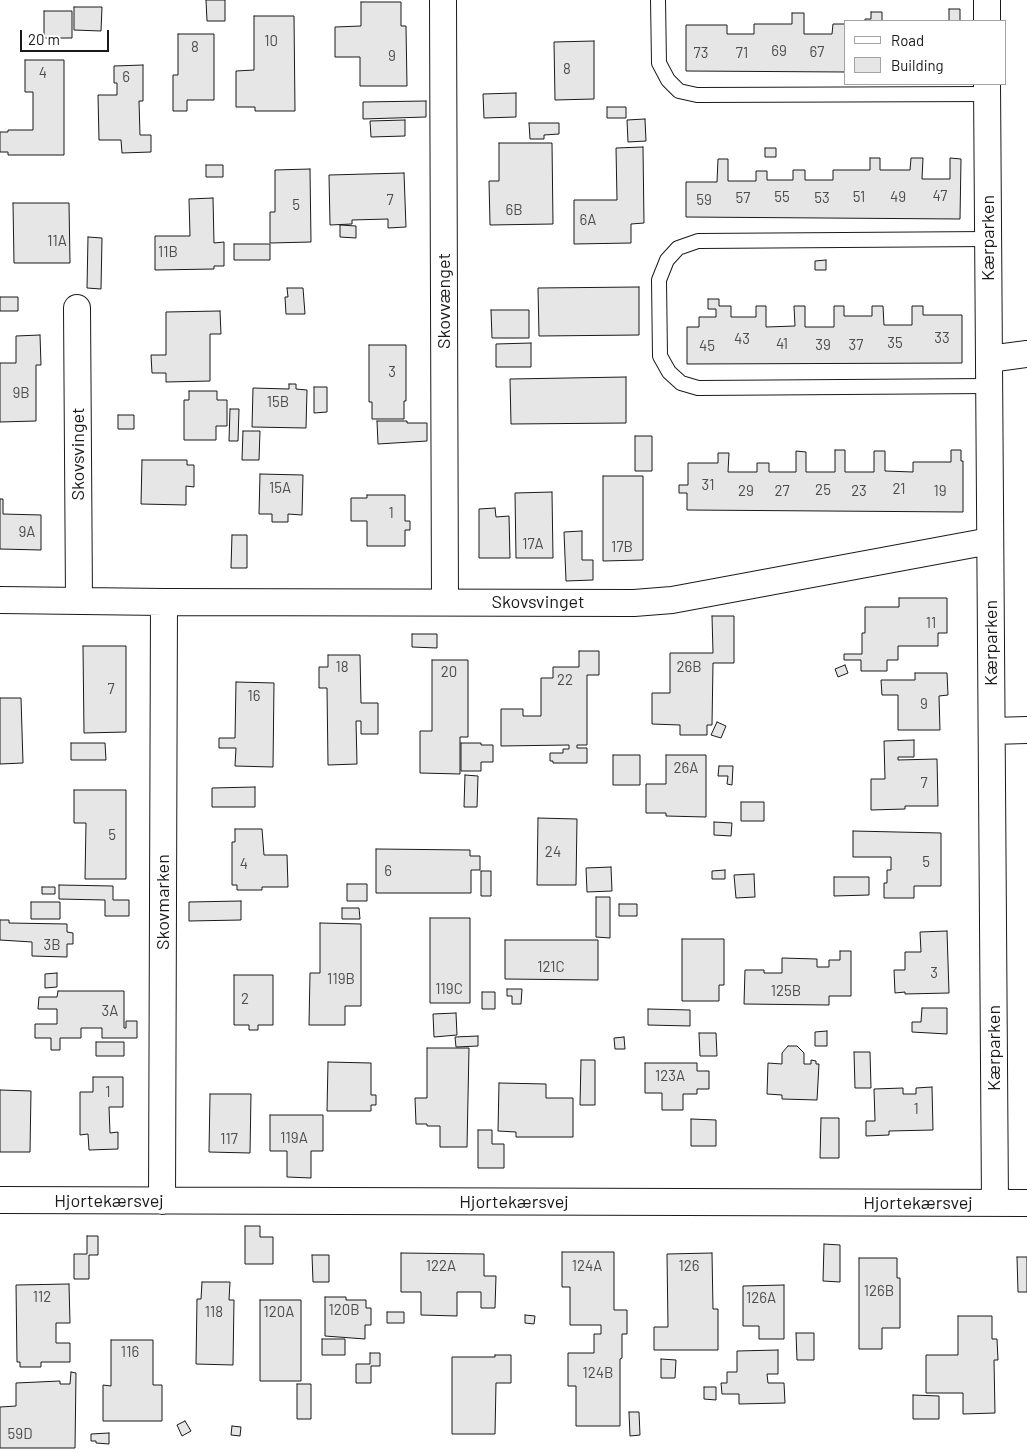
<!DOCTYPE html>
<meta charset="utf-8">
<style>
body{margin:0}
#map{position:relative;width:1027px;height:1453px;overflow:hidden;background:#fff;font-family:Barlow,sans-serif}
canvas{display:block}
.legend{position:absolute;left:844px;top:20px;width:162px;height:65px;box-sizing:border-box;background:#fff;border:1px solid #a3a3a3;margin:0;padding:6px 9px;list-style:none;font-size:15px;color:#1a1a1a}
.legend li{display:flex;align-items:center;gap:10px;height:25px}
.legend b{width:25px;border:1px solid #a3a3a3}
.scale{position:absolute;left:20px;top:30px;width:89px;height:22px;box-sizing:border-box;border:2px solid #1a1a1a;border-top:0;padding-left:6px;font-size:15px;line-height:18px;white-space:nowrap;color:#1a1a1a;-webkit-text-stroke:4px #fff;paint-order:stroke}
</style>
<div id="map">
<canvas width="1027" height="1453"></canvas>
<ul class="legend">
<li><b style="height:6px;background:#fff"></b>Road</li>
<li><b style="height:14px;background:#e6e6e6"></b>Building</li>
</ul>
<div class="scale">20 m</div>
</div>
<script>
const ctx = document.querySelector('canvas').getContext('2d');
ctx.lineJoin = 'round';
function fillPath(path, color) { ctx.fillStyle = color; ctx.fill(path, 'evenodd'); }
const shape = rows => new Path2D(rows.map(r => 'M' + r).join(''));
function trace(path, color, width, dash) { ctx.strokeStyle = color; ctx.lineWidth = width; ctx.lineCap = dash ? 'butt' : 'round'; ctx.setLineDash(dash || []); ctx.stroke(path); }
function write(font, color, halo, rows, align = 'center') {
  ctx.font = font + ' Barlow,sans-serif'; ctx.lineWidth = 4; ctx.setLineDash([]); ctx.textBaseline = 'middle'; ctx.strokeStyle = halo; ctx.fillStyle = color; for (const [text, x, y, turn = 0] of rows) {
    ctx.save(); ctx.translate(x, y); ctx.rotate((+turn || 0) * Math.PI / 180); ctx.textAlign = isNaN(turn) ? turn : align; if (halo) ctx.strokeText(text, 0, 0); ctx.fillText(text, 0, 0); ctx.restore();
  }
}
const building = shape([
 [206,0,225,0,225,21,207,21,206,0],
 [361,2,401,2,401,26,406,26,407,86,360,86,360,57,335,57,335,27,361,26,361,2],
 [74,7,102,7,101,31,74,30,74,7],
 [949,9,960,9,960,21,949,21,949,9],
 [44,11,72,11,72,38,44,38,44,11],
 [871,12,882,12,882,21,865,21,865,19,871,19,871,12],
 [792,13,804,13,804,34,832,34,833,24,846,24,846,72,686,71,686,25,727,25,727,34,754,34,754,24,792,24,792,13],
 [254,16,294,16,295,111,255,111,255,107,236,107,236,71,254,70,254,16],
 [178,34,214,34,214,100,187,100,187,111,173,111,173,75,178,75,178,34],
 [594,41,594,99,555,100,554,42,594,41],
 [25,60,64,60,64,155,8,155,8,152,0,152,0,132,8,132,8,130,33,130,33,92,25,92,25,60],
 [143,65,143,101,139,101,140,135,151,135,151,152,122,153,121,140,99,140,98,95,117,95,117,83,114,83,114,66,143,65],
 [516,93,516,117,484,118,483,94,516,93],
 [426,101,426,117,363,119,363,102,426,101],
 [607,107,626,107,626,118,607,118,607,107],
 [645,119,646,141,628,142,627,120,645,119],
 [405,120,405,136,371,137,370,121,405,120],
 [529,123,559,123,559,134,544,135,544,139,530,139,529,123],
 [499,143,552,143,553,224,490,225,489,181,499,181,499,143],
 [643,147,644,223,631,224,631,243,574,244,574,200,617,200,616,148,643,147],
 [765,148,776,148,776,157,765,157,765,148],
 [870,158,880,158,880,170,910,170,911,158,923,158,922,179,950,179,950,158,961,159,960,219,686,217,686,182,717,182,718,159,728,159,728,181,756,181,756,171,767,171,767,180,793,180,793,170,805,170,805,180,833,180,833,170,870,170,870,158],
 [206,165,223,165,223,177,206,177,206,165],
 [310,169,311,242,270,243,270,212,275,212,275,170,310,169],
 [404,173,406,227,388,228,388,219,352,220,352,224,330,225,329,175,404,173],
 [213,198,214,243,224,242,224,266,214,266,214,269,155,270,155,236,190,236,189,199,213,198],
 [13,203,69,203,70,263,14,263,13,203],
 [340,225,356,226,356,238,340,237,340,225],
 [88,237,102,238,101,289,87,288,88,237],
 [234,244,270,244,270,260,234,260,234,244],
 [826,260,826,270,815,270,815,261,826,260],
 [639,287,639,335,539,336,538,288,639,287],
 [287,288,303,288,305,314,286,314,285,297,288,297,287,288],
 [0,297,18,297,18,311,0,311,0,297],
 [708,299,719,299,719,306,731,306,731,317,756,317,756,306,766,306,766,327,795,326,794,306,805,306,805,327,834,327,834,306,844,306,844,316,872,316,872,306,883,306,884,325,912,325,912,306,923,306,923,315,962,315,962,363,687,364,687,327,699,327,699,317,716,317,716,309,708,309,708,299],
 [491,310,529,310,529,338,492,338,491,310],
 [220,311,221,334,210,334,210,381,166,382,166,373,152,373,151,355,166,355,166,312,220,311],
 [40,335,41,365,36,365,36,421,0,422,0,363,16,363,16,336,40,335],
 [531,343,531,367,496,367,496,344,531,343],
 [369,345,406,345,406,401,404,401,404,419,372,419,372,402,369,402,369,345],
 [626,377,626,423,511,424,510,379,626,377],
 [289,384,296,384,296,389,307,390,306,428,252,427,253,388,289,389,289,384],
 [314,387,327,387,327,412,314,413,314,387],
 [189,391,217,391,217,400,227,400,227,426,216,426,216,440,184,440,184,400,189,400,189,391],
 [230,409,239,409,238,441,229,441,230,409],
 [118,415,134,415,134,429,118,429,118,415],
 [377,421,407,421,407,423,427,423,427,441,378,444,377,421],
 [243,431,260,431,259,460,242,460,243,431],
 [635,436,652,436,652,471,635,471,635,436],
 [835,450,845,450,845,472,874,472,874,451,885,451,885,471,913,472,913,462,951,462,951,450,961,450,961,461,963,461,963,512,687,510,687,493,679,493,679,485,688,485,688,463,718,463,718,453,729,453,728,472,757,472,757,463,769,463,769,472,796,472,796,451,806,452,806,472,835,472,835,450],
 [142,460,187,460,187,465,194,465,194,487,186,486,186,505,141,504,142,460],
 [260,474,303,475,302,515,288,514,288,522,272,522,272,514,259,514,260,474],
 [603,476,643,476,643,560,603,561,603,476],
 [552,492,553,558,516,558,515,493,552,492],
 [367,495,405,495,405,521,410,521,410,530,405,530,405,546,367,546,367,521,351,521,351,498,367,498,367,495],
 [0,499,3,499,3,514,41,515,41,550,0,549,0,499],
 [495,508,496,517,509,516,510,558,479,558,479,509,495,508],
 [582,531,582,560,593,560,593,580,566,581,564,532,582,531],
 [232,535,247,535,247,568,231,568,232,535],
 [899,598,947,598,947,633,938,633,938,646,898,646,898,660,887,660,887,671,861,671,861,660,844,660,844,654,862,654,862,633,865,633,865,607,899,607,899,598],
 [712,616,734,616,734,663,713,663,712,725,707,725,707,735,680,735,680,725,652,724,652,693,670,693,670,653,713,653,712,616],
 [412,634,437,634,437,648,412,647,412,634],
 [83,646,126,646,126,732,84,733,83,646],
 [579,651,599,651,599,675,587,675,587,745,577,745,577,748,587,748,587,763,553,763,553,761,550,761,550,753,563,753,563,749,569,749,569,745,501,746,501,709,523,709,523,716,541,716,541,678,553,678,553,667,579,667,579,651],
 [328,655,360,655,361,703,378,703,378,734,361,734,361,721,356,721,357,764,328,765,327,688,319,688,319,667,328,667,328,655],
 [432,660,468,660,468,737,460,737,460,774,420,773,420,731,432,731,432,660],
 [845,665,848,673,838,677,835,669,845,665],
 [915,673,947,673,948,695,939,696,940,730,898,730,898,695,882,695,881,680,915,680,915,673],
 [236,682,274,683,273,767,235,766,236,748,219,748,219,738,235,738,236,682],
 [0,698,21,698,23,763,0,764,0,698],
 [717,722,726,726,721,738,711,735,717,722],
 [914,740,914,757,898,757,898,760,937,759,938,806,905,806,905,809,871,810,871,779,885,779,884,741,914,740],
 [71,743,105,743,106,760,71,760,71,743],
 [461,743,481,743,481,745,493,745,493,762,481,762,481,771,461,771,461,743],
 [613,755,640,755,640,785,613,785,613,755],
 [666,755,706,755,706,817,666,816,666,813,646,813,646,784,666,784,666,755],
 [719,766,733,766,732,785,727,784,728,776,718,776,719,766],
 [465,775,478,776,477,807,464,807,465,775],
 [255,787,255,807,212,807,212,788,255,787],
 [74,790,126,790,126,879,85,879,86,823,74,823,74,790],
 [741,802,764,802,764,821,741,821,741,802],
 [538,818,577,819,576,885,537,885,538,818],
 [714,822,732,823,731,836,714,835,714,822],
 [235,829,262,829,264,855,287,855,288,887,262,887,262,890,237,890,237,885,232,885,232,842,235,842,235,829],
 [853,831,941,833,941,886,914,886,914,898,884,898,884,883,887,883,887,870,891,870,891,857,853,857,853,831],
 [376,849,470,850,470,856,480,856,480,870,471,870,471,893,376,893,376,849],
 [611,867,612,891,587,892,586,868,611,867],
 [725,870,725,879,712,879,712,871,725,870],
 [481,871,491,871,491,896,481,896,481,871],
 [754,874,755,897,736,898,734,875,754,874],
 [834,877,869,877,869,895,834,896,834,877],
 [347,884,367,884,367,901,347,901,347,884],
 [59,885,113,886,113,900,129,900,129,916,105,916,105,900,59,899,59,885],
 [42,887,55,887,55,894,42,894,42,887],
 [596,897,610,897,610,938,596,937,596,897],
 [241,901,241,920,189,921,189,902,241,901],
 [31,902,60,902,60,919,31,919,31,902],
 [619,904,637,904,637,916,619,916,619,904],
 [342,908,359,908,360,919,342,919,342,908],
 [430,918,470,918,470,1003,430,1003,430,918],
 [0,920,9,920,9,923,67,924,67,932,73,933,73,944,67,944,67,957,32,956,32,942,0,940,0,920],
 [320,923,361,924,361,1006,345,1006,345,1025,309,1025,310,973,320,973,320,923],
 [947,931,949,993,905,994,905,992,895,993,894,970,905,970,905,952,921,952,920,932,947,931],
 [682,939,724,939,724,985,719,985,719,1001,682,1001,682,939],
 [505,940,598,940,598,980,505,979,505,940],
 [840,951,851,951,851,996,829,996,829,1005,744,1004,745,970,764,970,764,973,782,973,782,958,817,959,817,967,829,967,829,960,840,960,840,951],
 [57,973,57,987,45,988,45,974,57,973],
 [234,975,273,975,273,1025,258,1025,258,1030,249,1030,249,1025,234,1025,234,975],
 [507,989,522,989,521,1004,512,1004,512,996,507,996,507,989],
 [58,991,124,991,124,1028,126,1028,126,1021,137,1021,137,1038,102,1038,102,1028,81,1028,81,1038,60,1038,60,1050,51,1050,51,1038,35,1038,35,1024,57,1024,57,1009,38,1009,39,997,57,997,58,991],
 [482,992,495,992,495,1009,482,1009,482,992],
 [922,1008,947,1008,947,1034,912,1032,912,1022,921,1022,922,1008],
 [648,1009,690,1010,690,1026,648,1025,648,1009],
 [456,1013,457,1035,434,1037,433,1014,456,1013],
 [827,1031,827,1046,815,1046,815,1032,827,1031],
 [699,1033,716,1033,717,1056,700,1056,699,1033],
 [478,1036,478,1046,456,1047,455,1037,478,1036],
 [624,1037,625,1049,615,1049,614,1038,624,1037],
 [96,1042,124,1042,124,1056,96,1056,96,1042],
 [788,1046,797,1046,804,1053,804,1064,811,1064,811,1060,816,1061,816,1064,819,1064,817,1100,782,1099,782,1095,767,1094,768,1063,782,1064,782,1053,788,1046],
 [427,1048,469,1048,467,1147,440,1147,440,1126,427,1126,427,1124,416,1124,415,1098,427,1098,427,1048],
 [854,1052,870,1052,871,1088,855,1088,854,1052],
 [581,1060,595,1060,595,1105,580,1105,581,1060],
 [328,1062,371,1063,371,1095,376,1095,376,1105,371,1105,371,1111,327,1111,328,1062],
 [645,1063,697,1063,697,1071,709,1071,709,1089,697,1089,697,1094,683,1094,683,1110,662,1110,662,1093,645,1093,645,1063],
 [93,1077,123,1077,123,1107,109,1107,110,1133,118,1132,118,1149,89,1150,88,1134,80,1135,80,1092,93,1092,93,1077],
 [499,1083,546,1084,546,1098,573,1098,573,1137,516,1137,516,1132,498,1131,499,1083],
 [932,1087,933,1130,889,1131,889,1135,866,1136,866,1121,875,1121,874,1089,903,1088,903,1094,916,1094,916,1088,932,1087],
 [0,1090,31,1091,30,1152,0,1152,0,1090],
 [210,1094,251,1094,250,1153,209,1152,210,1094],
 [270,1115,323,1115,323,1151,311,1151,311,1178,287,1177,287,1151,270,1151,270,1115],
 [821,1118,839,1118,839,1158,820,1158,821,1118],
 [691,1119,716,1120,716,1146,691,1146,691,1119],
 [478,1130,492,1130,492,1144,504,1144,504,1168,478,1168,478,1130],
 [245,1226,260,1226,260,1237,273,1237,273,1264,245,1264,245,1226],
 [87,1236,98,1236,98,1255,89,1255,89,1279,74,1279,74,1254,87,1254,87,1236],
 [824,1244,840,1245,840,1282,823,1281,824,1244],
 [562,1252,614,1252,614,1310,627,1310,627,1334,622,1334,622,1358,620,1359,620,1426,576,1426,576,1386,568,1386,568,1353,594,1353,594,1334,601,1334,601,1325,570,1325,570,1287,562,1287,562,1252],
 [401,1253,484,1254,484,1276,496,1276,495,1308,481,1308,481,1292,457,1292,457,1316,421,1315,421,1292,401,1292,401,1253],
 [712,1253,713,1309,718,1309,718,1350,654,1350,654,1327,668,1327,667,1254,712,1253],
 [312,1255,329,1255,329,1282,313,1282,312,1255],
 [1017,1257,1027,1257,1027,1292,1018,1292,1017,1257],
 [859,1258,897,1258,897,1278,900,1278,900,1328,882,1328,882,1349,859,1349,859,1258],
 [202,1282,230,1282,229,1300,234,1300,233,1365,196,1364,197,1299,201,1299,202,1282],
 [69,1284,70,1323,56,1323,56,1343,70,1343,70,1362,41,1362,41,1367,20,1367,20,1362,17,1362,16,1285,69,1284],
 [784,1285,784,1339,759,1339,759,1326,743,1326,743,1286,784,1285],
 [325,1297,346,1297,346,1300,366,1300,366,1308,371,1308,371,1325,365,1325,365,1339,325,1336,325,1297],
 [260,1300,301,1300,301,1381,260,1381,260,1300],
 [387,1312,404,1312,404,1323,387,1323,387,1312],
 [525,1315,535,1316,534,1324,525,1323,525,1315],
 [958,1316,992,1316,992,1339,997,1339,998,1360,994,1360,995,1413,963,1414,963,1393,926,1393,926,1355,958,1355,958,1316],
 [796,1333,814,1333,814,1360,797,1360,796,1333],
 [322,1339,345,1339,345,1355,322,1355,322,1339],
 [111,1340,153,1340,153,1385,162,1385,162,1421,103,1421,103,1385,111,1386,111,1340],
 [778,1350,778,1374,767,1374,768,1383,784,1383,785,1403,739,1404,739,1394,722,1394,721,1383,727,1383,727,1372,737,1372,737,1351,778,1350],
 [370,1353,380,1353,380,1366,371,1366,371,1383,356,1383,356,1364,370,1364,370,1353],
 [495,1355,511,1355,511,1383,496,1383,495,1434,452,1434,452,1357,495,1357,495,1355],
 [661,1359,676,1360,675,1378,661,1378,661,1359],
 [71,1372,76,1373,75,1448,0,1448,0,1407,16,1406,16,1383,60,1381,60,1384,70,1384,71,1372],
 [297,1384,311,1384,311,1419,297,1419,297,1384],
 [704,1387,716,1387,716,1400,704,1399,704,1387],
 [913,1395,939,1396,939,1419,913,1419,913,1395],
 [629,1412,639,1412,640,1435,630,1436,629,1412],
 [185,1421,191,1431,182,1436,177,1425,185,1421],
 [232,1426,241,1427,240,1436,231,1435,232,1426],
 [109,1433,109,1444,96,1443,96,1441,91,1441,91,1434,109,1433]
]);
const lane = shape([
 [658,0,659,63,668,80,679,91,697,95,987,94],
 [988,239,698,241,678,248,667,260,659,280,660,356,669,372,681,383,698,388,989,386]
]);
const street = shape([
 [443,0,445,602],
 [987,0,987,21],
 [987,84,995,1203],
 [77,308,79,600],
 [989,359,1027,354],
 [0,600,164,602,634,603,672,600,990,541],
 [992,731,1027,730],
 [0,1200,1027,1203],
 [162,1201,164,602]
]);
const numberNames = [
 ["10",271,41],
 ["8",195,47],
 ["69",779,51],
 ["67",817,52],
 ["73",701,53],
 ["71",742,53],
 ["9",392,56],
 ["8",567,69],
 ["4",43,73],
 ["6",126,77],
 ["47",940,196],
 ["55",782,197],
 ["51",859,197],
 ["49",898,197],
 ["57",743,198],
 ["53",822,198],
 ["7",390,200],
 ["59",704,200],
 ["5",296,205],
 ["6B",514,210],
 ["6A",588,220],
 ["11A",57,241],
 ["11B",168,252],
 ["33",942,338],
 ["43",742,339],
 ["35",895,343],
 ["41",782,344],
 ["39",823,345],
 ["37",856,345],
 ["45",707,346],
 ["3",392,372],
 ["9B",21,393],
 ["15B",278,402],
 ["31",708,485],
 ["15A",280,488],
 ["21",899,489],
 ["25",823,490],
 ["29",746,491],
 ["27",782,491],
 ["23",859,491],
 ["19",940,491],
 ["1",391,513],
 ["9A",27,532],
 ["17A",533,544],
 ["17B",622,547],
 ["11",931,623],
 ["18",342,667],
 ["26B",689,667],
 ["20",449,672],
 ["22",565,680],
 ["7",111,689],
 ["16",254,696],
 ["9",924,704],
 ["26A",686,768],
 ["7",924,783],
 ["5",112,835],
 ["24",553,852],
 ["5",926,862],
 ["4",244,864],
 ["6",388,871],
 ["3B",52,945],
 ["121C",551,967],
 ["3",934,973],
 ["119B",341,979],
 ["119C",449,989],
 ["125B",786,991],
 ["2",245,999],
 ["3A",110,1011],
 ["123A",670,1076],
 ["1",108,1092],
 ["1",916,1109],
 ["119A",294,1138],
 ["117",229,1139],
 ["122A",441,1266],
 ["124A",587,1266],
 ["126",689,1266],
 ["126B",879,1291],
 ["112",42,1297],
 ["126A",761,1298],
 ["120B",344,1310],
 ["118",214,1312],
 ["120A",279,1312],
 ["116",130,1352],
 ["124B",598,1373],
 ["59D",20,1434]
];
const streetNames = [
 ["Kærparken",988,238,-90],
 ["Skovvænget",444,301,-90],
 ["Skovsvinget",78,454,-90],
 ["Skovsvinget",538,602],
 ["Kærparken",991,643,-90],
 ["Skovmarken",163,902,-90],
 ["Kærparken",994,1048,-90],
 ["Hjortekærsvej",109,1201],
 ["Hjortekærsvej",514,1202],
 ["Hjortekærsvej",918,1203]
];
fillPath(building, '#e6e6e6');
trace(building, '#1a1a1a', 1);
trace(lane, '#1a1a1a', 16);
trace(street, '#1a1a1a', 28);
trace(lane, '#fff', 14);
trace(street, '#fff', 26);
write('15px', '#4d4d4d', null, numberNames);
write('18px', '#1a1a1a', '#fff', streetNames);
</script>
